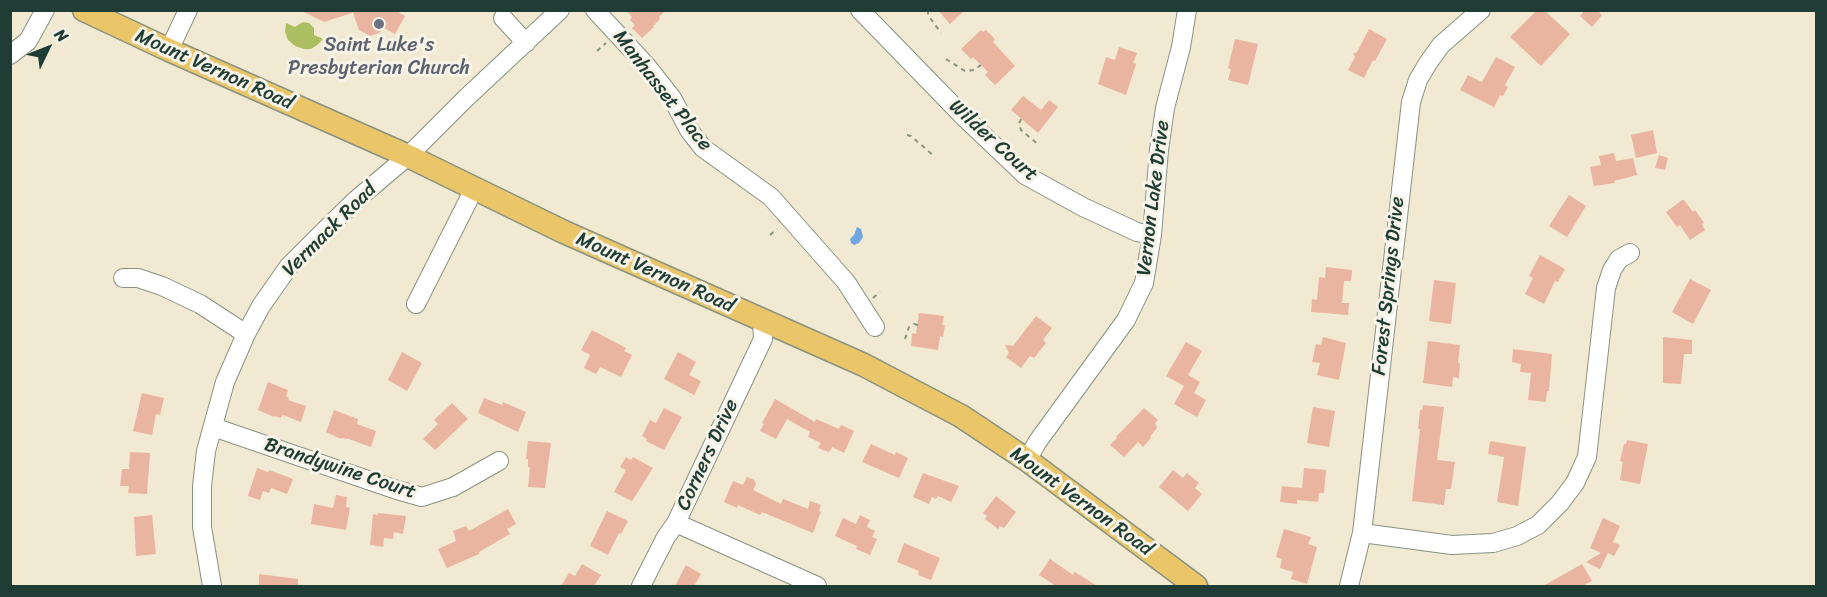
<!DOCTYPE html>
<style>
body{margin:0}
#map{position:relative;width:1827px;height:597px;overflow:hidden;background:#f1e9d1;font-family:Sriracha,sans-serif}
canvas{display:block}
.frame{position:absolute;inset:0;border:12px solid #1f3d34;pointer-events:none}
.north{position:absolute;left:18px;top:18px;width:60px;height:60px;-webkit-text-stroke:4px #f7f3e8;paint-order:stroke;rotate:47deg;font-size:16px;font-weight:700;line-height:24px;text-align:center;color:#1f3d34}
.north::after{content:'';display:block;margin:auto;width:21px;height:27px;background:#1f3d34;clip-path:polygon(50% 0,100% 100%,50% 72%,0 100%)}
</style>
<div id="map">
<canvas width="1827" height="597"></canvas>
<div class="frame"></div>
<div class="north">N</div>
</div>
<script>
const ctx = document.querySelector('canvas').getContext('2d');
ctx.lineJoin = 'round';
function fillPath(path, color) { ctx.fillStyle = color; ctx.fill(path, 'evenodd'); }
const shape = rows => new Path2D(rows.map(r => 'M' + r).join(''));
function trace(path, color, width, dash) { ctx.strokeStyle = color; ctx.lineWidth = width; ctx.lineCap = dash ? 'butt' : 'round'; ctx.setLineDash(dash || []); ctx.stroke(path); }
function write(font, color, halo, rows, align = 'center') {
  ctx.font = font + ' Sriracha,sans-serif'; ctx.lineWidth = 6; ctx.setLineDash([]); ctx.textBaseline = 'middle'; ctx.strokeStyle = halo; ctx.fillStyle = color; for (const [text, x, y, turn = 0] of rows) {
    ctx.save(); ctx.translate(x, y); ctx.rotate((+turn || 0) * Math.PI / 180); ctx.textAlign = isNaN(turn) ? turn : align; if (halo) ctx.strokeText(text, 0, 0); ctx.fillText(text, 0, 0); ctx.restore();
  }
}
const green = shape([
 [303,22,309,23,314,28,314,35,323,39,317,45,311,49,304,49,295,46,288,40,285,32,286,23,295,27]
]);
const water = shape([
 [857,227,861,229,863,237,859,243,854,245,851,243,850,239,854,235]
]);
const building = shape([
 [300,10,352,10,352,13,324,22],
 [352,10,394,10,405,16,395,34,384,28,379,33,370,36,359,30],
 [626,10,666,10,659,17,660,19,653,26,654,27,642,38,632,28,635,25,630,20,632,17],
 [938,10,965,10,950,24],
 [1537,10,1544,10,1570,34,1541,66,1510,37],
 [1585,10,1597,10,1602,15,1592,27,1580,16],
 [1369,29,1387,39,1375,61,1373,60,1364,78,1348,70,1355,57,1353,54,1357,52],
 [981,30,983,32,986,30,995,39,993,42,1015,66,995,85,985,75,988,72,973,57,971,59,961,49],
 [1235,39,1258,44,1248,85,1228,80,1231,69,1228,68],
 [1119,47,1137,53,1133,63,1136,64,1126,95,1098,84,1106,57,1115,60],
 [1496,57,1515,67,1505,85,1508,87,1503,96,1500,95,1494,107,1460,90,1468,75,1482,82],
 [1023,96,1041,110,1049,100,1058,107,1038,133,1011,110],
 [1653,130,1657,153,1636,158,1631,135],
 [1614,153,1616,161,1633,158,1637,175,1614,181,1615,183,1594,186,1590,167,1601,165,1599,156],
 [1659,155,1668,158,1665,170,1655,168],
 [1569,195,1586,206,1567,237,1549,226],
 [1682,200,1684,200,1693,212,1695,210,1704,223,1702,224,1705,230,1690,240,1680,225,1677,227,1666,212],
 [1540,255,1565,269,1558,282,1555,281,1544,304,1525,294,1533,278,1529,276],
 [1326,267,1352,270,1351,281,1344,281,1342,303,1349,303,1348,315,1311,312,1312,299,1317,300,1319,277,1325,278],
 [1690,279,1711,290,1693,324,1672,312],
 [1434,280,1456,283,1451,324,1429,321],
 [919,313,944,316,942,325,945,325,943,337,940,336,938,350,911,346,912,333,916,334],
 [1036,316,1052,328,1043,340,1046,343,1034,358,1030,356,1021,368,1006,357,1009,353,1005,345,1013,346],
 [592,330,626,348,624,351,632,355,621,377,600,367,596,374,584,368,590,355,581,350],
 [1323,337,1346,343,1339,380,1317,375,1320,363,1312,362,1316,344,1321,345],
 [1663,337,1692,340,1692,354,1684,354,1681,384,1663,383],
 [1428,341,1460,345,1458,363,1460,363,1459,378,1453,377,1452,387,1423,383],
 [1186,342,1202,351,1188,375,1200,382,1194,393,1206,400,1197,417,1174,404,1184,386,1166,376],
 [1513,349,1552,354,1549,391,1547,391,1546,402,1528,400,1531,373,1520,372,1521,364,1512,362],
 [402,352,422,363,407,391,388,380],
 [678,352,696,362,689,375,701,381,694,395,664,379],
 [268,382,288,390,286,396,289,398,288,400,306,406,301,422,283,415,280,418,275,416,274,417,258,410],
 [142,393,164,398,160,415,156,414,152,435,133,431],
 [484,398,502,405,503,402,526,412,518,432,478,413],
 [775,399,815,422,816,419,839,429,841,425,854,431,844,453,832,447,829,452,818,448,821,443,808,437,810,432,787,419,776,439,760,431,764,424,762,423],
 [452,403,468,419,435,450,423,439,438,424,434,420],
 [1423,405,1444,407,1437,460,1455,462,1451,489,1446,489,1444,505,1412,501,1420,429,1418,429,1420,410,1422,410],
 [1313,407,1335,411,1329,447,1307,443],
 [664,408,682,417,664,450,646,441,647,439,642,436,650,420,656,423],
 [1144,408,1158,420,1155,423,1157,428,1150,437,1151,438,1143,447,1138,442,1124,457,1110,445,1117,438,1116,437],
 [334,410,358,419,357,424,376,431,371,447,349,439,342,438,341,439,326,432],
 [1627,440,1648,444,1640,484,1620,480,1623,462,1620,461,1624,444,1626,444],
 [528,441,551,443,545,488,528,487,530,467,528,467,528,459,526,459],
 [1490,441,1526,447,1518,506,1497,502,1504,457,1488,454],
 [871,444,895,455,896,452,908,458,899,478,862,462],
 [130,452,150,453,147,494,128,493,129,486,120,486,122,469,129,469],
 [626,457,631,460,633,457,653,468,632,501,614,492,626,470,620,467],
 [257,468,268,472,269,470,293,479,287,494,271,488,269,493,263,491,260,500,248,496],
 [1304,468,1326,470,1324,493,1319,493,1318,502,1297,500,1297,504,1280,502,1282,486,1302,488],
 [1173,470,1183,478,1187,473,1199,483,1195,488,1202,494,1188,511,1159,487],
 [923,473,959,486,951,502,938,496,936,499,932,497,929,504,913,497],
 [747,477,754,480,756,484,753,490,781,504,783,499,808,509,810,501,821,505,819,511,821,512,813,533,762,512,760,515,738,505,737,508,724,502,733,481,743,485],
 [336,495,347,497,346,507,350,508,346,530,311,524,314,504,333,508],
 [996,496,1016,512,1004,528,1000,526,998,529,985,519,987,516,983,513],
 [508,509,516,524,507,529,510,534,479,552,479,554,447,568,438,549,456,541,453,531,466,526,469,531],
 [607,511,628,521,621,534,619,533,608,555,590,546],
 [378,513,406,516,403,534,394,532,393,539,384,538,383,547,370,545,373,514,378,515],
 [152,515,156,554,136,556,134,517],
 [860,515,870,520,867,527,875,531,872,537,877,539,870,555,856,549,857,546,835,536,843,518,856,524],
 [1603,518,1620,526,1613,542,1620,545,1614,556,1608,553,1600,569,1586,562,1601,553,1590,548],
 [1284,529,1311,537,1308,544,1317,547,1307,584,1291,579,1293,572,1280,568,1282,559,1276,557],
 [904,543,940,558,931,580,918,575,919,571,897,562],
 [1050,559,1073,575,1075,572,1097,586,1056,586,1039,575],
 [582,564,601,575,594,586,561,586,569,573,575,576],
 [1582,564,1592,581,1582,586,1543,586],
 [686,565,701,574,694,586,675,586],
 [259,574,298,579,298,586,259,586]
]);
const path = shape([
 [928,10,928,15,941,33],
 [597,51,606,43],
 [946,59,965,71,974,70,981,65],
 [1021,119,1019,124,1021,130,1039,145],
 [907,135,911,136,934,156],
 [770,235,777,229],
 [873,298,880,292],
 [905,339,909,327,914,324,918,325]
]);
const minor = shape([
 [595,10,646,65,672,98,689,130,703,148,771,197,846,282,875,327],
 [860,10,965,118,1025,175,1083,207,1137,232,1152,235],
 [503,18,526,43],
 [169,50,188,10],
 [10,55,28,41,45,10],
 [123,278,138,278,162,286,200,304,246,334],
 [416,304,474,189],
 [213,427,397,490,422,497,453,487,499,461],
 [1027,460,1038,441,1126,320,1144,283,1152,235,1159,150,1165,108,1181,47,1187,10],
 [676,523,817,586],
 [1362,533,1452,545,1493,543,1517,536,1538,525,1560,503,1575,483,1587,457,1606,288,1612,270,1619,259,1630,253],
 [212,586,202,527,202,486,206,451,225,382,246,334,261,306,289,266,319,236,356,200,408,156,466,98,560,10],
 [641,586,666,537,676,523,763,339,762,320],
 [1349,586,1362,533,1411,102,1418,80,1428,63,1441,45,1481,10]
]);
const major = shape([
 [84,10,169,50,408,156,564,232,864,365,961,416,1027,460,1196,586]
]);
const markers = [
 [379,24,6,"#6b7280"]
];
const worshipNames = [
 ["Saint Luke's",379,46],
 ["Presbyterian Church",379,69]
];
const streetNames = [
 ["Mount Vernon Road",214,70,24],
 ["Manhasset Place",662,91,52],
 ["Wilder Court",993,141,42],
 ["Vernon Lake Drive",1154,198,-83],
 ["Vermack Road",330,230,-45],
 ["Mount Vernon Road",655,273,24],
 ["Forest Springs Drive",1389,286,-84],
 ["Corners Drive",708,455,-65],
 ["Brandywine Court",340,469,18],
 ["Mount Vernon Road",1081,502,36]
];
fillPath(green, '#abbe61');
fillPath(water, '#6fa7de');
fillPath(building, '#eab5a0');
trace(minor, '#889382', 20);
trace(major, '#889382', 25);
trace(path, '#889382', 2, [4.5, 4.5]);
trace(minor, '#fff', 18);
trace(major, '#ebc669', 22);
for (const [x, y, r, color] of markers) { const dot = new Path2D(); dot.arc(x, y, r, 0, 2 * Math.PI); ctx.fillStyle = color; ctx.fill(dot); trace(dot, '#f7f3e8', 2); }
write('20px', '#5b616d', '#f7f3e8', worshipNames);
write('20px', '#1f3d34', '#f7f3e8', streetNames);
</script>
